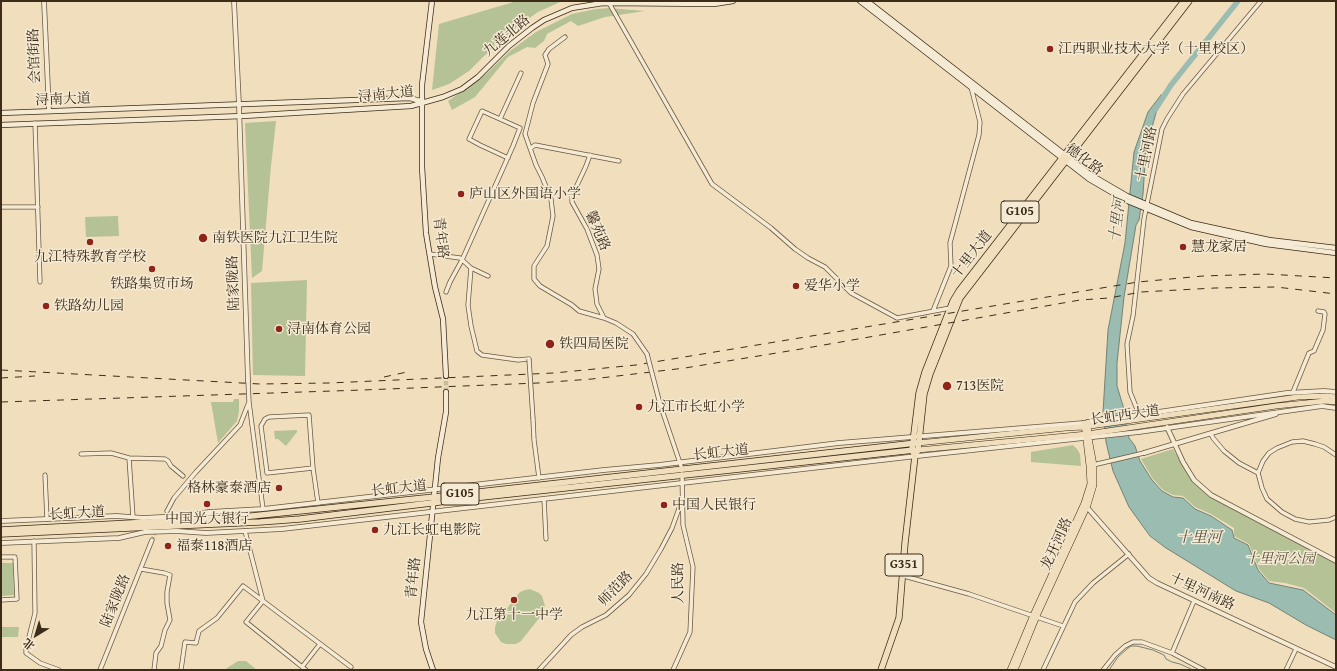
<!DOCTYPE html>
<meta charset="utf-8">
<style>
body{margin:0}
#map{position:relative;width:1337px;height:671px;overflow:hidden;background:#f0debd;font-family:"Gentium Book Plus","Noto Serif SC",serif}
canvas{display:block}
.frame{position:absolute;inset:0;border:2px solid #3d2c18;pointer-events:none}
.north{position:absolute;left:16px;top:615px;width:40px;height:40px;-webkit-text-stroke:3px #f5ead4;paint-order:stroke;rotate:218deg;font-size:11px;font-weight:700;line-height:16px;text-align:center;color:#3d2c18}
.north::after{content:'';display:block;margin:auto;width:14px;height:18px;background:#3d2c18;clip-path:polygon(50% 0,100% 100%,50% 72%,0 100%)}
</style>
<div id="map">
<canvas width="1337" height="671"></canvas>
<div class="frame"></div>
<div class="north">北</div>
</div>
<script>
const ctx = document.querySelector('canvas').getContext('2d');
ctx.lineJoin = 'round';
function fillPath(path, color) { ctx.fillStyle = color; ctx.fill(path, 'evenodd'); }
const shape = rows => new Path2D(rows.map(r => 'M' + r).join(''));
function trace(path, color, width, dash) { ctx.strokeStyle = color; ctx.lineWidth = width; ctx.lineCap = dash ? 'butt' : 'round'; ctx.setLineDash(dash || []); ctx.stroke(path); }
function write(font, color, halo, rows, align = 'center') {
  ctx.font = font + ' "Gentium Book Plus","Noto Serif SC",serif'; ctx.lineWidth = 3; ctx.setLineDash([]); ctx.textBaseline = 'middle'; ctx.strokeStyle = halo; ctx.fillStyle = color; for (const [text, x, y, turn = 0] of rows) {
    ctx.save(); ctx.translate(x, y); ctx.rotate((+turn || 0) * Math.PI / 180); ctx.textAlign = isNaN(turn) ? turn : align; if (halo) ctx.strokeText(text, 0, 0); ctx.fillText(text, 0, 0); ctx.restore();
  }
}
const green = shape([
 [517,1,564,1,560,2,538,12,518,26,483,57,469,71,449,84,432,90,439,24],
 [609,8,645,11,605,17,578,26,571,21,547,34,544,41,535,48,527,47,508,57,475,97,452,110,448,101,486,74,510,51,536,32,572,14,596,9],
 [276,121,271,166,262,271,252,278,245,123],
 [118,216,119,236,86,237,85,217],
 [307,280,305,376,253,375,251,283],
 [234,399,239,399,239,411,237,421,218,443,211,402,233,402],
 [297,430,297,432,286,446,278,439,275,439,274,431],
 [1073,445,1077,449,1080,454,1081,466,1031,462,1031,452],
 [1173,449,1192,481,1210,497,1336,563,1336,613,1304,588,1285,583,1269,581,1259,569,1249,544,1234,536,1234,528,1211,514,1195,507,1183,496,1173,495,1163,490,1153,479,1141,459],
 [1,563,13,563,14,595,1,596],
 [530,589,539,593,542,596,545,606,544,612,521,641,516,644,506,644,501,642,495,633,495,627,497,621,520,592,525,590],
 [1,627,19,627,18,637,1,637],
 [238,661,246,661,257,670,224,670]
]);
const water = shape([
 [1161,95,1146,149,1143,194,1139,220,1136,225,1124,297,1117,363,1117,386,1124,409,1129,438,1135,446,1140,461,1152,480,1162,491,1173,497,1183,498,1195,509,1211,516,1232,530,1234,538,1248,545,1258,570,1269,583,1303,590,1336,615,1336,640,1306,625,1269,603,1236,591,1166,548,1150,536,1129,507,1113,471,1106,442,1103,412,1108,330,1125,243,1134,152,1148,112,1161,95]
]);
const stream = shape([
 [1109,670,1118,657,1127,649,1131,646,1137,646,1153,650,1164,655,1166,659,1172,662,1180,664,1193,670]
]);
const river = shape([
 [1155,110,1171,85,1238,1]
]);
const minorTunnel = shape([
 [152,540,157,530]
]);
const secondaryTunnel = shape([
 [446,392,446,376]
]);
const minor = shape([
 [609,3,712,184,771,228,795,249,808,258,825,267,851,293,897,318,950,308],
 [565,37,549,49,545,55,548,64,533,103,525,134,536,165,542,177,551,199,553,216,547,246,534,266,534,279,540,286,572,305,579,311,604,318,616,323,633,334,647,354],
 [500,119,521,73],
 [35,123,40,282],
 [531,148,535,145,619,161],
 [590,155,586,166,572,196,572,202,587,229,597,255,599,269,595,289,596,296,597,304,604,318],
 [1,207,38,207],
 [430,254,460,258,471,268,488,276],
 [471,268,468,305,471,326,477,351,482,355,518,360,529,359],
 [446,292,450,282,462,260,513,146,520,128,482,111,469,139,480,145,508,158],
 [933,311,951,266,950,243,979,135,980,122,971,87],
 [248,381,249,402,263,509],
 [1293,392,1309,353,1314,351,1323,330,1325,314,1324,312,1318,311],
 [660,404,682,469],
 [1139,414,1130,392,1127,344,1133,316,1144,219,1162,129,1167,119,1183,94,1261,1],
 [533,419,534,440,539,478],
 [1211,434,1213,438,1224,451,1239,463,1258,473],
 [81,454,111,453,129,458,165,459,168,461,171,466,183,476],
 [1336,455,1324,447,1315,444,1303,441,1292,442,1277,448,1269,453,1263,461,1258,473,1262,488,1267,499,1282,512,1295,519,1309,522,1329,520,1336,517],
 [129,458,133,517],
 [1093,465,1144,453],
 [313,468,267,473,261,426,265,419,269,417,309,415,313,468,318,503],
 [45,475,47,519],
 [544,499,546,539],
 [167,511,174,498,196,472,240,425,249,402],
 [245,531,263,601],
 [34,541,35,613,26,649,26,653,40,663,59,670],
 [1,557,15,557,17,599,1,600],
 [141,569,164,573,170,575,167,592,167,603,170,620,165,630,161,646,156,653,154,670],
 [904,576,969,594,1063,626],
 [263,601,246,622,306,670],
 [1172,653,1194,601],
 [302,667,320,644],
 [100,670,152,540],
 [181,670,185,642,196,643,199,631,217,618,243,586,351,667],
 [539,670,571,635,582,627,606,615,629,595,646,574,661,549,672,528,682,500],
 [673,670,690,632,693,567,683,525,682,474],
 [1043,670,1075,602,1093,583,1129,554],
 [1103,670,1115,655,1125,646,1133,642,1142,642,1172,653,1204,670],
 [1286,670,1296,649]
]);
const tertiary = shape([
 [44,1,49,111],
 [234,1,239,105,248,381],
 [1167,427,1183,462,1194,480,1211,495,1336,561],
 [1144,453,1276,414],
 [1085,505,1149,578,1157,583,1336,667],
 [1,521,117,516,143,518,183,516,209,512,263,509,604,470,659,465,839,443,1084,423,1287,393,1324,391,1336,392],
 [1,543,119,538,145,532,177,531,206,533,282,529,908,457,1139,432,1322,406,1336,408]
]);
const secondary = shape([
 [432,1,422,85,422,167,426,233,435,287,443,319,446,376],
 [860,1,1089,179,1125,200,1191,227,1266,244,1336,253],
 [867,1,1091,175,1127,196,1191,223,1269,240,1336,248],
 [1,113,410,98,423,102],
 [1,125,243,116,411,106,443,97,462,89,478,77,509,46,532,28,544,20,572,8,603,3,714,4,733,1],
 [433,670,426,649,421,622,438,458,446,412,446,392]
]);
const primary = shape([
 [918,443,1066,428,1083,427,1298,397,1327,396,1336,397],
 [918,450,1087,434,1276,406,1325,401,1336,402],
 [1010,670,1033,615,1084,503,1090,484,1089,466,1084,423],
 [1015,670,1037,616,1088,505,1094,485,1094,465,1089,438,1088,422]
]);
const trunk = shape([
 [1184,1,959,291,953,301,925,372,919,393,912,450,915,456,918,450,924,394,930,374,960,298,1189,1],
 [1,530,242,517,434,497,916,443],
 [1,534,260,522,300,519,464,499,914,450],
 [881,670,899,618,905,543,915,456]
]);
const rail = shape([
 [1,370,260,384,329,383,554,373,636,365,1138,282,1203,276,1266,274,1336,278],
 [384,377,407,372],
 [1,378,35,376],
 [1,402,363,390,538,383,592,379,685,368,801,349,1080,300,1109,298,1141,292,1215,288,1276,287,1336,294]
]);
const minorBridge = shape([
 [647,354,660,404],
 [529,359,533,419]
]);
const markers = [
 [1050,49,4,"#8f2418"],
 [461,194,4,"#8f2418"],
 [203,238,5,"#8f2418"],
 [90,242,4,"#8f2418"],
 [1183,247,4,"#8f2418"],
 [152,269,4,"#8f2418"],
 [796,286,4,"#8f2418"],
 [46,306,4,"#8f2418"],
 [279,329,4,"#8f2418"],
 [550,344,5,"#8f2418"],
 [947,386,5,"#8f2418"],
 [639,407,4,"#8f2418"],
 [279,488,4,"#8f2418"],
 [207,504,4,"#8f2418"],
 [664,505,4,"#8f2418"],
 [375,530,4,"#8f2418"],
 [168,546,4,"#8f2418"],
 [514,600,4,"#8f2418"]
];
const shields = [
 [1020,212,38],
 [460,494,38],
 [904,565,38]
];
const shieldNames = [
 ["G105",1020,212],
 ["G105",460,494],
 ["G351",904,565]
];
const streetNames = [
 ["九莲北路",507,36,-40],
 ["会馆街路",35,56,-92],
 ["浔南大道",386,95,-6],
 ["浔南大道",63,100,-2],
 ["十里河路",1147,154,-78],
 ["德化路",1084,160,37],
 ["馨苑路",597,231,67],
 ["青年路",440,238,83],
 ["十里大道",972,255,-52],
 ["陆家陇路",234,283,-92],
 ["长虹西大道",1125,416,-8],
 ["长虹大道",721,453,-6],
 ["长虹大道",399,489,-6],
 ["长虹大道",77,514,-3],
 ["龙开河路",1057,544,-66],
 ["青年路",414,578,-84],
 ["人民路",679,583,-91],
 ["师范路",616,589,-46],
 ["十里河南路",1202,592,25],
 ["陆家陇路",116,601,-68]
];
const poiNames = [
 ["江西职业技术大学（十里校区）",1058,49],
 ["庐山区外国语小学",469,194],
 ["南铁医院九江卫生院",212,238],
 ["慧龙家居",1191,247],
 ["九江特殊教育学校",90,257,"center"],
 ["铁路集贸市场",152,284,"center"],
 ["爱华小学",804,286],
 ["铁路幼儿园",54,306],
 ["浔南体育公园",287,329],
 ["铁四局医院",559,344],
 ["713医院",956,386],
 ["九江市长虹小学",647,407],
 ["格林豪泰酒店",271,488,"right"],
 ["中国人民银行",672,505],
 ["中国光大银行",207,519,"center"],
 ["九江长虹电影院",383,530],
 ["福泰118酒店",176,546],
 ["九江第十一中学",514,615,"center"]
];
const parkNames = [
 ["十里河公园",1280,559]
];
const waterNames = [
 ["十里河",1118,220,-83],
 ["十里河",1199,538]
];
fillPath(green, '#b5c295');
fillPath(water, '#9abcb1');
trace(water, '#758274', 1);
trace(stream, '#758274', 1);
trace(river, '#9abcb1', 5.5);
trace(minorTunnel, '#ccba9c', 3.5, [3.5, 2]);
trace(secondaryTunnel, '#ccba9c', 4.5, [4.5, 2]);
trace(minor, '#6a5841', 5);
trace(tertiary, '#6a5841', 5.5);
trace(secondary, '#3d2c18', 6);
trace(primary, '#3d2c18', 6);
trace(trunk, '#3d2c18', 7);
trace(minor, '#f5ead4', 3.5);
trace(tertiary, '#f5ead4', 4);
trace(secondary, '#f5ead4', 4.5);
trace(primary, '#f0debd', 5);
trace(trunk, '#f0debd', 5.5);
trace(rail, '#3d2c18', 1, [7, 7]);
trace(minorBridge, '#6a5841', 5, []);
trace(minorBridge, '#f5ead4', 3.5);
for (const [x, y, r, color] of markers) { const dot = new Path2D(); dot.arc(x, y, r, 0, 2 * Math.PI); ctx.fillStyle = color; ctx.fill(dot); trace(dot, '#f5ead4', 1.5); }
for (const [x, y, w] of shields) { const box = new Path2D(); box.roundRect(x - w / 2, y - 11, w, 22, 3); ctx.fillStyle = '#f5ead4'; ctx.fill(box); trace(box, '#3d2c18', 1); }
write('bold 13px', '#3d2c18', null, shieldNames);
write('14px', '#3d2c18', '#f5ead4', streetNames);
write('14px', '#3d2c18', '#f5ead4', poiNames, 'left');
write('italic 14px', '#5b5237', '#f5ead4', parkNames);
write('italic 15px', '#54503e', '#f5ead4', waterNames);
</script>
